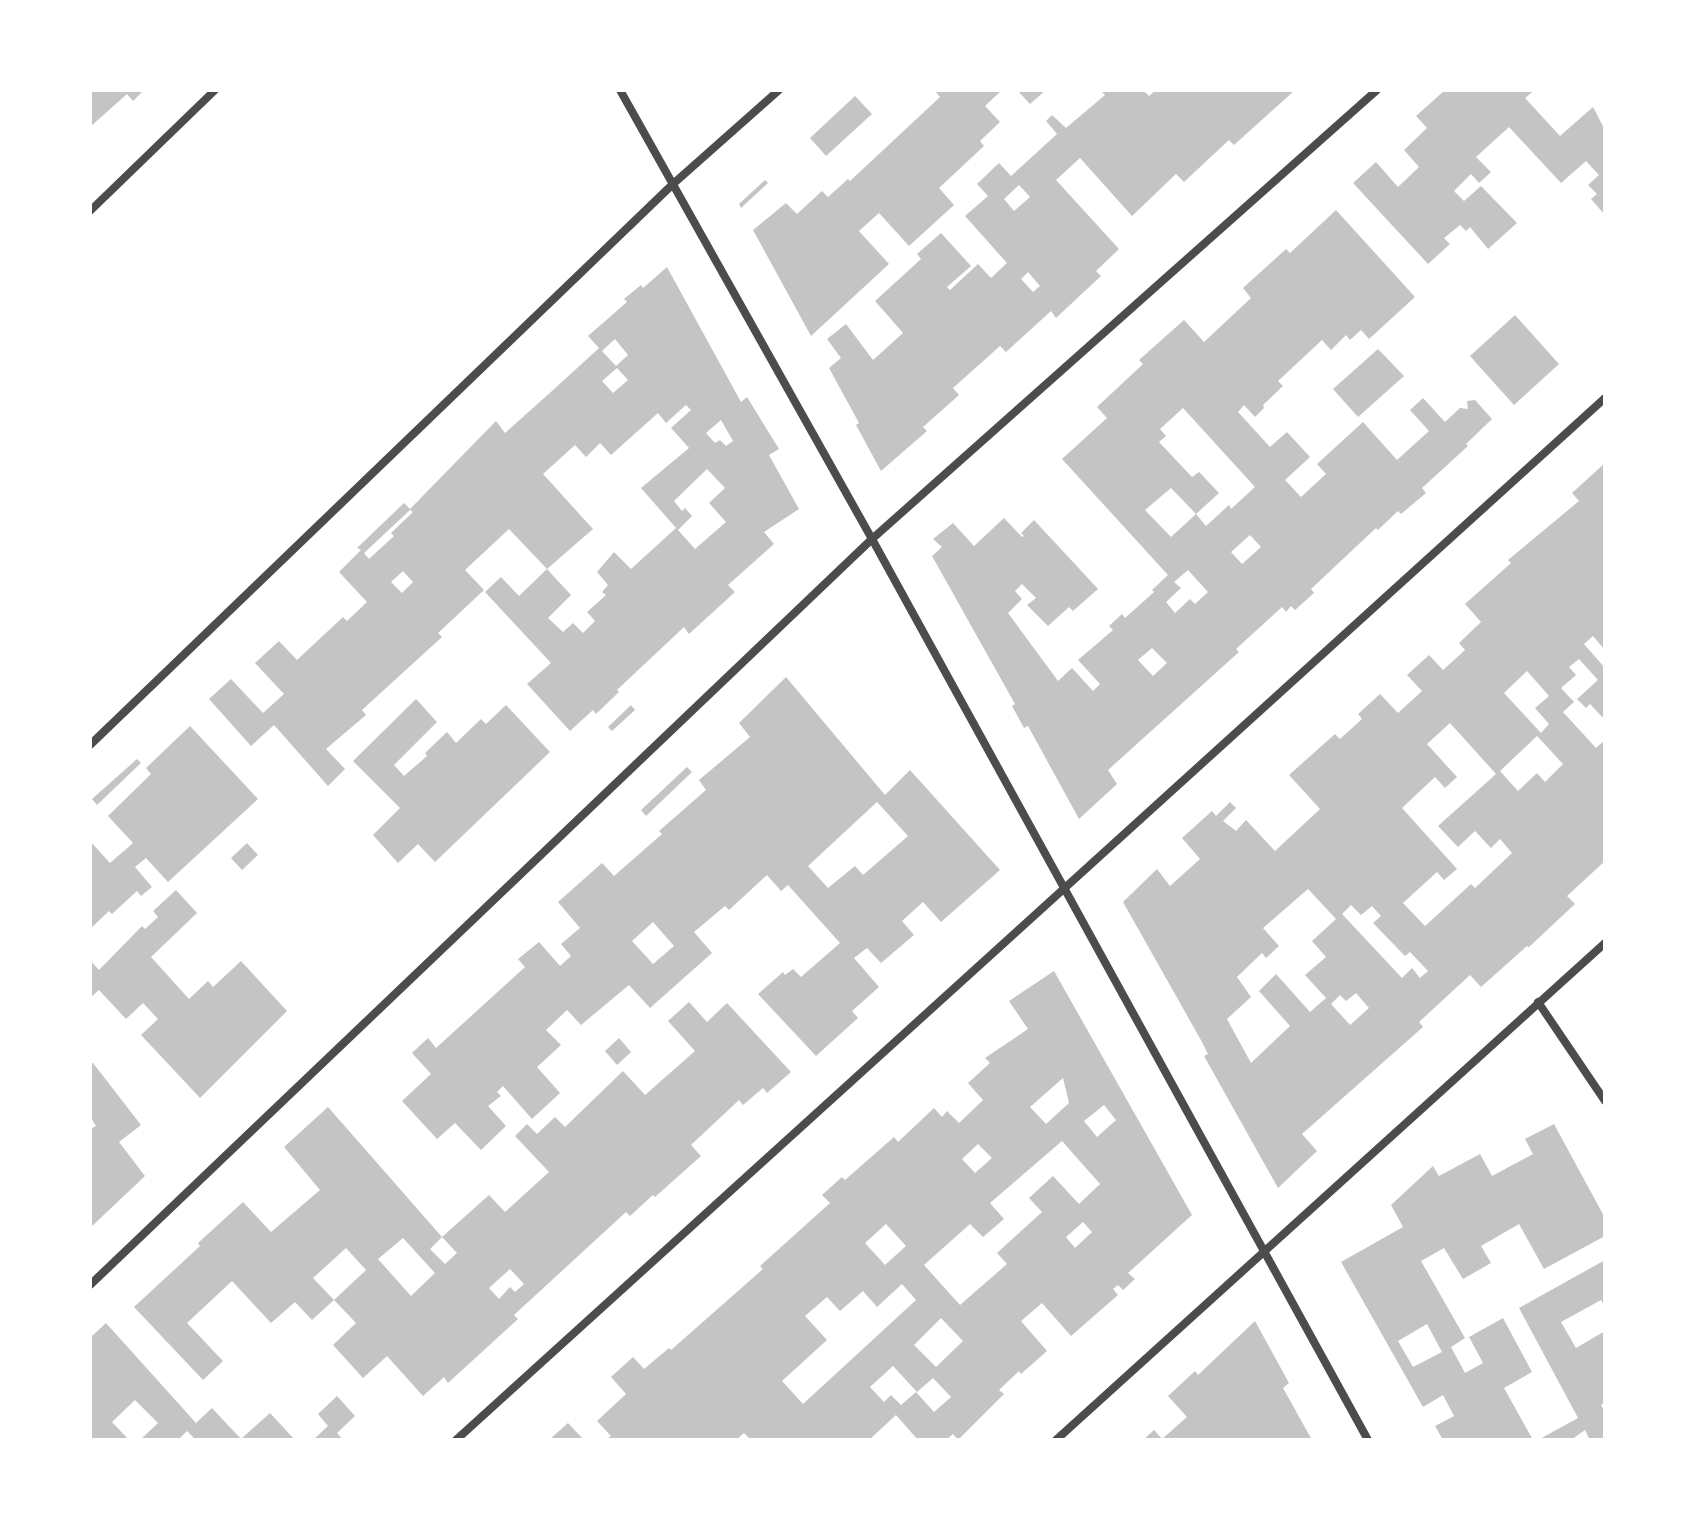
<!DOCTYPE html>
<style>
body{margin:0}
#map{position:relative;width:1695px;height:1530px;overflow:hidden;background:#fff;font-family:Lato,sans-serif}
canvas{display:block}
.frame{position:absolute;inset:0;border:92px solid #fff;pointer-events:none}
</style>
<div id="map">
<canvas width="1695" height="1530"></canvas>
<div class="frame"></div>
</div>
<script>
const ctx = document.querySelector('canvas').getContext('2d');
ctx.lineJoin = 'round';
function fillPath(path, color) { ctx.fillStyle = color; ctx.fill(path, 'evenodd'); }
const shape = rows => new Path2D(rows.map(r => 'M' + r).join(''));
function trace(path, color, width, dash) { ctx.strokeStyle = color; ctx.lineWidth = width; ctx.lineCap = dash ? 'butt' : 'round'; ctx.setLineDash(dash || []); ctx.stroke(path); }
const building = shape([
 [90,90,144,90,133,101,127,94,90,127],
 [934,90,1002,90,985,106,1000,122,980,141,984,146,939,188,954,205,909,246,879,213,859,231,889,264,811,336,753,230,786,203,797,214,822,191,828,197,848,179,850,181,940,97],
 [1017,90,1046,90,1030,104],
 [1100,90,1143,90,1149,96,1156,90,1295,90,1234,145,1229,140,1184,182,1176,174,1132,216,1080,158,1056,180,1119,249,1096,271,1101,276,1056,318,1051,311,1006,352,1000,346,953,388,959,395,923,427,927,431,881,471,856,425,859,423,829,368,841,358,827,339,846,324,873,360,903,333,875,301,921,259,917,254,941,233,971,266,947,287,950,290,978,264,991,278,1007,263,965,216,988,196,977,184,999,163,1011,176,1057,134,1046,121,1052,115,1066,128,1105,95],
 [1019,185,1030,197,1014,211,1004,199],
 [1028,272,1040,286,1033,292,1021,279],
 [1445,90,1535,90,1525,98,1560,136,1593,107,1605,130,1605,215,1591,199,1597,194,1588,185,1599,175,1586,161,1561,183,1509,127,1476,157,1491,172,1479,183,1471,174,1454,191,1464,201,1481,186,1517,223,1488,249,1470,227,1466,231,1460,225,1444,238,1450,244,1428,264,1353,183,1376,162,1398,187,1419,167,1404,150,1427,128,1416,116],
 [855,96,872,114,826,156,810,138],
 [765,180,768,183,741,208,739,204],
 [1336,210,1415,297,1369,339,1361,330,1350,340,1346,335,1331,350,1322,340,1278,381,1283,386,1263,405,1264,408,1255,417,1244,405,1238,412,1270,447,1287,432,1310,457,1285,480,1301,497,1326,474,1317,464,1363,422,1397,460,1429,431,1410,410,1423,398,1445,422,1460,408,1468,409,1467,401,1475,400,1492,419,1466,444,1468,446,1422,488,1426,493,1401,514,1398,511,1378,530,1376,528,1311,589,1314,593,1295,610,1291,606,1286,612,1282,607,1236,649,1239,652,1108,770,1117,784,1079,819,1028,726,1024,728,1012,706,1015,704,932,556,942,547,933,539,953,523,974,546,1004,518,1022,537,1024,536,1021,533,1034,520,1098,589,1073,611,1069,607,1048,626,1027,605,1036,598,1022,584,1015,591,1022,599,1008,613,1058,681,1072,668,1093,691,1100,684,1078,660,1113,630,1109,626,1122,614,1125,618,1154,592,1152,590,1168,575,1062,459,1107,418,1097,407,1143,364,1139,360,1184,320,1204,342,1251,298,1243,288,1286,249,1290,253],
 [1183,408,1255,487,1231,509,1229,505,1206,526,1196,514,1171,537,1145,510,1171,488,1196,514,1219,493,1199,472,1192,477,1159,442,1166,436,1160,429],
 [1250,535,1261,547,1242,564,1231,552],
 [1188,570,1208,592,1195,604,1190,599,1175,613,1166,602,1181,588,1174,582],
 [1152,648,1167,663,1153,676,1138,660],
 [667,267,741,402,747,397,779,449,769,455,799,509,764,532,774,544,728,585,735,592,689,634,684,627,617,690,619,692,596,714,593,710,570,731,527,684,551,663,485,592,501,577,519,596,547,569,571,595,548,618,563,632,573,623,583,633,595,621,587,612,606,595,602,592,608,585,597,572,614,552,631,569,676,528,641,488,689,448,671,428,691,410,686,405,666,423,658,413,611,455,600,443,586,457,575,445,543,474,593,529,547,569,509,529,465,570,484,590,438,633,442,637,362,710,366,715,326,749,345,769,328,786,274,725,251,746,209,699,231,679,263,713,284,694,255,663,279,641,297,660,343,617,347,621,367,602,339,572,361,550,357,548,404,503,410,509,496,421,505,433,552,391,599,348,588,336,627,302,624,299,641,285,643,288],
 [615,339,628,355,616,366,602,351],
 [617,368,628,380,613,393,602,381],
 [721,420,733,441,726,446,720,440,715,443,706,433],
 [707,469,725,488,709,503,726,522,695,549,678,530,692,516,685,508,682,511,674,501],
 [410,510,413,512,391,533,394,536,369,559,364,553],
 [403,571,413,582,402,593,391,582],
 [1515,315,1559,364,1514,405,1470,356],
 [1378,349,1404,376,1358,417,1333,389],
 [1605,463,1605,650,1593,636,1584,644,1605,668,1605,720,1590,704,1586,708,1577,699,1598,680,1579,659,1569,667,1576,675,1561,688,1574,702,1563,712,1596,748,1605,740,1605,861,1567,896,1575,904,1529,947,1527,946,1481,987,1470,975,1419,1022,1423,1027,1302,1134,1317,1151,1278,1188,1204,1056,1208,1054,1202,1042,1123,902,1157,869,1170,886,1200,859,1182,838,1212,811,1216,816,1230,802,1236,808,1223,821,1236,831,1246,820,1275,851,1320,809,1289,775,1335,734,1340,739,1362,719,1358,714,1380,694,1398,713,1422,691,1407,675,1429,655,1443,670,1465,650,1459,643,1481,622,1465,604,1511,563,1508,560,1579,501,1572,493],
 [1527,671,1549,696,1535,708,1549,724,1541,733,1504,693],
 [1450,723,1496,774,1438,826,1458,847,1475,831,1491,848,1500,839,1512,853,1475,888,1471,884,1425,926,1403,903,1437,872,1444,880,1457,869,1402,808,1435,777,1445,788,1457,777,1427,744],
 [1537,736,1563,764,1545,782,1537,773,1518,791,1500,771],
 [1308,889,1336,919,1312,941,1326,957,1305,975,1326,998,1310,1012,1276,974,1259,991,1290,1026,1251,1063,1227,1019,1251,997,1237,977,1262,953,1266,958,1279,946,1263,928],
 [1351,905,1361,915,1372,906,1381,916,1373,923,1405,956,1410,952,1428,971,1420,978,1412,968,1402,978,1342,914],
 [1356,993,1369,1008,1350,1025,1331,1004,1340,995,1346,1001],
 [786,677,885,795,910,770,1000,870,941,922,923,902,902,921,914,935,881,963,867,948,854,958,879,987,852,1011,858,1018,816,1056,758,994,783,972,785,975,793,969,801,977,840,943,788,885,781,891,767,875,729,910,725,906,694,932,712,953,650,1008,629,985,581,1025,567,1010,546,1030,561,1045,537,1067,560,1093,532,1119,503,1086,497,1092,501,1096,488,1106,506,1126,481,1150,455,1123,437,1139,402,1101,431,1074,412,1053,428,1038,436,1048,525,967,518,959,539,942,560,966,571,956,561,944,580,928,558,902,602,863,614,876,662,834,659,831,706,790,699,780,750,737,739,723],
 [877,802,908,836,863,875,855,866,828,888,808,866],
 [653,922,674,946,653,964,632,941],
 [416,699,437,722,394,765,404,776,427,756,425,753,447,732,456,743,481,719,486,724,506,705,550,752,435,862,418,844,398,863,373,835,400,808,353,761],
 [631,705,635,710,612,731,608,727],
 [190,726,258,799,168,882,146,858,135,867,152,887,141,896,137,891,112,914,109,911,90,929,90,841,110,863,133,843,108,816,151,774,146,768],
 [137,759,141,763,97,805,92,799],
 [687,767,692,772,646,816,641,810],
 [247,843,258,855,242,870,231,858],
 [176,890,197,913,151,957,189,999,208,981,213,987,241,961,287,1011,200,1098,141,1035,158,1019,143,1003,126,1019,99,990,90,998,90,960,99,970,142,926,145,929,158,917,153,911],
 [1054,971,1192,1215,1128,1273,1135,1279,1123,1290,1118,1285,1113,1289,1118,1295,1071,1336,1042,1303,1021,1321,1047,1351,1021,1374,1019,1371,999,1390,1004,1394,958,1440,953,1434,946,1440,918,1440,896,1415,869,1440,751,1440,744,1433,736,1440,605,1440,611,1436,597,1421,626,1394,611,1377,633,1357,644,1369,669,1348,671,1350,763,1269,760,1266,830,1203,822,1195,842,1177,845,1180,894,1137,898,1142,934,1108,942,1117,947,1111,959,1123,983,1100,968,1083,990,1063,985,1058,1028,1029,1009,1001],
 [1063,1078,1069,1103,1046,1124,1030,1107],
 [1104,1105,1116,1120,1097,1137,1084,1121],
 [1062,1141,1100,1184,1079,1204,1053,1176,1029,1198,1042,1212,997,1253,1007,1264,960,1305,924,1265,970,1224,983,1237,1004,1219,990,1203],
 [978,1144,992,1158,975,1173,962,1159],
 [1083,1222,1092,1232,1075,1248,1066,1237],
 [886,1224,906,1246,885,1265,865,1243],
 [902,1284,916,1300,803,1404,782,1381,827,1340,805,1316,827,1297,840,1311,863,1291,877,1307],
 [941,1318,963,1341,936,1367,914,1345],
 [893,1366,917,1392,933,1378,951,1397,934,1412,916,1392,901,1405,891,1395,884,1402,870,1387],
 [689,1002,707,1022,727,1003,791,1072,767,1093,763,1088,743,1105,739,1100,691,1145,701,1156,655,1197,653,1195,630,1216,626,1212,514,1315,518,1319,448,1383,444,1377,423,1396,387,1356,363,1378,333,1345,356,1323,334,1300,366,1270,346,1248,313,1278,334,1300,312,1320,295,1302,271,1323,232,1281,187,1323,223,1361,203,1380,134,1307,200,1246,198,1243,243,1202,271,1232,320,1190,284,1147,328,1107,442,1237,430,1249,445,1264,457,1253,442,1237,489,1195,505,1212,549,1172,515,1136,527,1124,537,1134,555,1117,565,1127,623,1071,645,1095,695,1051,668,1021],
 [403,1238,435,1273,411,1296,378,1259],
 [510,1269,524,1284,515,1292,510,1287,499,1299,489,1288],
 [619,1038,631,1052,617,1065,605,1051],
 [93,1063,141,1125,119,1142,145,1176,90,1228,90,1129,96,1126,90,1116,90,1064],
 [1554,1124,1605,1218,1605,1236,1544,1269,1519,1224,1481,1246,1491,1263,1463,1279,1444,1248,1421,1261,1465,1338,1451,1347,1465,1373,1483,1363,1469,1337,1503,1318,1532,1372,1504,1388,1533,1440,1443,1440,1435,1426,1454,1416,1443,1395,1423,1407,1341,1262,1403,1227,1391,1205,1433,1166,1439,1176,1480,1154,1492,1176,1533,1154,1525,1139],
 [1427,1324,1442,1352,1413,1367,1398,1341],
 [1605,1260,1605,1307,1601,1300,1561,1322,1576,1348,1605,1331,1605,1403,1601,1405,1605,1412,1605,1440,1590,1440,1585,1430,1571,1440,1538,1440,1578,1418,1519,1308],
 [1255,1321,1289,1383,1283,1388,1312,1440,1143,1440,1154,1430,1162,1439,1187,1417,1168,1396,1195,1371,1198,1375],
 [106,1323,196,1423,212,1408,241,1439,270,1413,295,1440,196,1440,187,1431,178,1440,140,1440,158,1423,135,1400,112,1422,129,1440,90,1440,90,1338],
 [337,1396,355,1416,337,1433,343,1440,313,1440,328,1426,318,1414],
 [568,1423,584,1440,549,1440]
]);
const minor = shape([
 [620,90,872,539,1368,1440],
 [90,211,215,90],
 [90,745,673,184,779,90],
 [1538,1002,1605,1101],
 [90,1285,872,539,1377,90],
 [456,1440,1605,398],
 [1056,1440,1605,943]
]);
fillPath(building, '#c4c4c4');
trace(minor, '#4c4c4c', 8);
</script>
